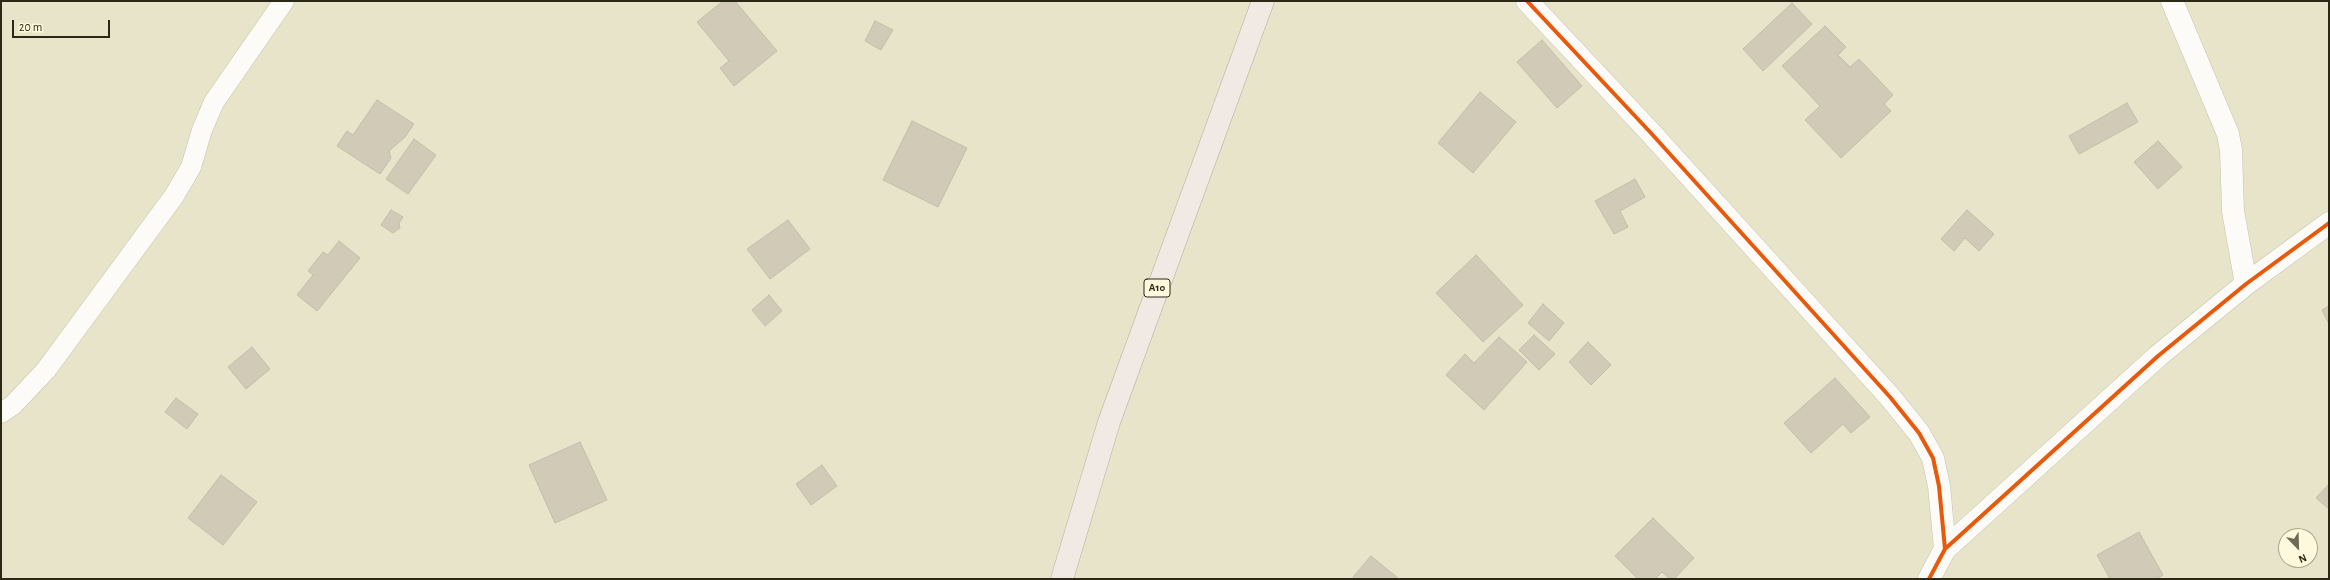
<!DOCTYPE html>
<style>
body{margin:0}
#map{position:relative;width:2330px;height:580px;overflow:hidden;background:#e8e4ca;font-family:"Alegreya Sans",sans-serif}
canvas{display:block}
.frame{position:absolute;inset:0;border:2px solid #2c2816;pointer-events:none}
.north{position:absolute;left:2278px;top:528px;width:40px;height:40px;box-sizing:border-box;background:#fef8dc;border:1px solid #aaa58d;border-radius:50%;rotate:157deg;font-size:11px;font-weight:700;line-height:16px;text-align:center;color:#2c2816}
.north::after{content:'';display:block;margin:auto;width:14px;height:18px;background:#6e6a55;clip-path:polygon(50% 0,100% 100%,50% 72%,0 100%)}
.scale{position:absolute;left:12px;top:20px;width:98px;height:18px;box-sizing:border-box;border:2px solid #2c2816;border-top:0;padding-left:5px;font-size:12px;line-height:14px;white-space:nowrap;color:#2c2816;-webkit-text-stroke:3px #fef8dc;paint-order:stroke}
</style>
<div id="map">
<canvas width="2330" height="580"></canvas>
<div class="frame"></div>
<div class="north">N</div>
<div class="scale">20 m</div>
</div>
<script>
const ctx = document.querySelector('canvas').getContext('2d');
ctx.lineJoin = 'round';
function fillPath(path, color) { ctx.fillStyle = color; ctx.fill(path, 'evenodd'); }
const shape = rows => new Path2D(rows.map(r => 'M' + r).join(''));
function trace(path, color, width, dash) { ctx.strokeStyle = color; ctx.lineWidth = width; ctx.lineCap = dash ? 'butt' : 'round'; ctx.setLineDash(dash || []); ctx.stroke(path); }
function write(font, color, halo, rows, align = 'center') {
  ctx.font = font + ' "Alegreya Sans",sans-serif'; ctx.lineWidth = 3.5; ctx.setLineDash([]); ctx.textBaseline = 'middle'; ctx.strokeStyle = halo; ctx.fillStyle = color; for (const [text, x, y, turn = 0] of rows) {
    ctx.save(); ctx.translate(x, y); ctx.rotate((+turn || 0) * Math.PI / 180); ctx.textAlign = isNaN(turn) ? turn : align; if (halo) ctx.strokeText(text, 0, 0); ctx.fillText(text, 0, 0); ctx.restore();
  }
}
const building = shape([
 [723,1,735,1,777,51,734,86,720,68,729,61,697,22,723,1],
 [1792,3,1812,24,1763,71,1743,49,1792,3],
 [875,21,893,30,881,50,865,41,875,21],
 [1825,26,1846,47,1838,55,1850,67,1859,59,1893,95,1884,104,1891,111,1841,158,1805,120,1820,106,1782,66,1825,26],
 [1542,40,1582,86,1557,108,1517,62,1542,40],
 [1480,92,1516,122,1473,173,1438,143,1480,92],
 [377,100,414,124,405,137,389,151,391,158,380,174,337,146,347,131,353,135,377,100],
 [2127,103,2138,122,2079,154,2069,136,2127,103],
 [912,121,967,148,938,207,883,180,912,121],
 [414,139,436,155,408,194,386,179,414,139],
 [2158,141,2182,167,2158,189,2134,162,2158,141],
 [1635,179,1645,197,1620,211,1628,227,1614,234,1595,201,1635,179],
 [391,210,403,217,399,223,400,228,393,233,381,225,391,210],
 [1967,210,1994,234,1979,251,1965,238,1954,251,1941,239,1967,210],
 [788,220,810,249,770,279,747,249,788,220],
 [339,241,360,258,317,311,297,295,313,275,308,271,323,252,328,255,339,241],
 [1476,255,1523,305,1483,342,1436,293,1476,255],
 [769,295,782,311,765,326,752,310,769,295],
 [1543,304,1564,323,1549,341,1528,323,1543,304],
 [2329,306,2329,324,2322,310,2329,306],
 [1534,335,1555,354,1539,370,1519,350,1534,335],
 [1499,337,1527,362,1484,410,1446,375,1465,354,1474,363,1499,337],
 [1588,342,1611,365,1591,385,1569,362,1588,342],
 [252,347,270,369,246,389,228,367,252,347],
 [1835,378,1870,417,1851,433,1843,424,1811,453,1784,423,1835,378],
 [176,398,198,414,187,429,165,412,176,398],
 [580,442,607,500,555,523,529,465,580,442],
 [822,465,837,486,811,505,796,484,822,465],
 [221,475,257,502,223,545,188,518,221,475],
 [2329,484,2329,509,2316,498,2329,484],
 [1653,518,1694,558,1674,579,1670,579,1662,572,1655,579,1638,579,1615,556,1653,518],
 [2139,532,2163,575,2156,579,2110,579,2097,555,2139,532],
 [1371,556,1399,579,1355,579,1353,577,1371,556]
]);
const lane = shape([
 [1,413,13,405,46,370,174,196,191,167,202,130,214,102,284,1]
]);
const street = shape([
 [1527,1,1650,132,1890,397,1919,433,1933,458,1939,486,1945,549],
 [2172,1,2228,134,2231,150,2233,211,2246,284],
 [1929,579,1945,549,2158,356,2246,284,2329,223]
]);
const primary = shape([
 [1062,579,1109,422,1263,1]
]);
const cycleway = shape([
 [1527,1,1650,132,1890,397,1919,433,1933,458,1939,486,1945,549],
 [1929,579,1945,549,2158,356,2246,284,2329,223]
]);
const shields = [
 [1157,288,26]
];
const shieldNames = [
 ["A10",1157,288]
];
fillPath(building, '#d1cab7');
trace(building, '#c3bca9', 1);
trace(lane, '#c5c2ae', 21);
trace(street, '#c5c2ae', 23);
trace(primary, '#b8aa99', 23);
trace(lane, '#fcfbf7', 20);
trace(street, '#fcfbf7', 22);
trace(primary, '#f1e9e3', 22);
trace(cycleway, '#e8590c', 4);
for (const [x, y, w] of shields) { const box = new Path2D(); box.roundRect(x - w / 2, y - 9, w, 18, 3); ctx.fillStyle = '#fef8dc'; ctx.fill(box); trace(box, '#2c2816', 1); }
write('bold 11px', '#2c2816', null, shieldNames);
</script>
